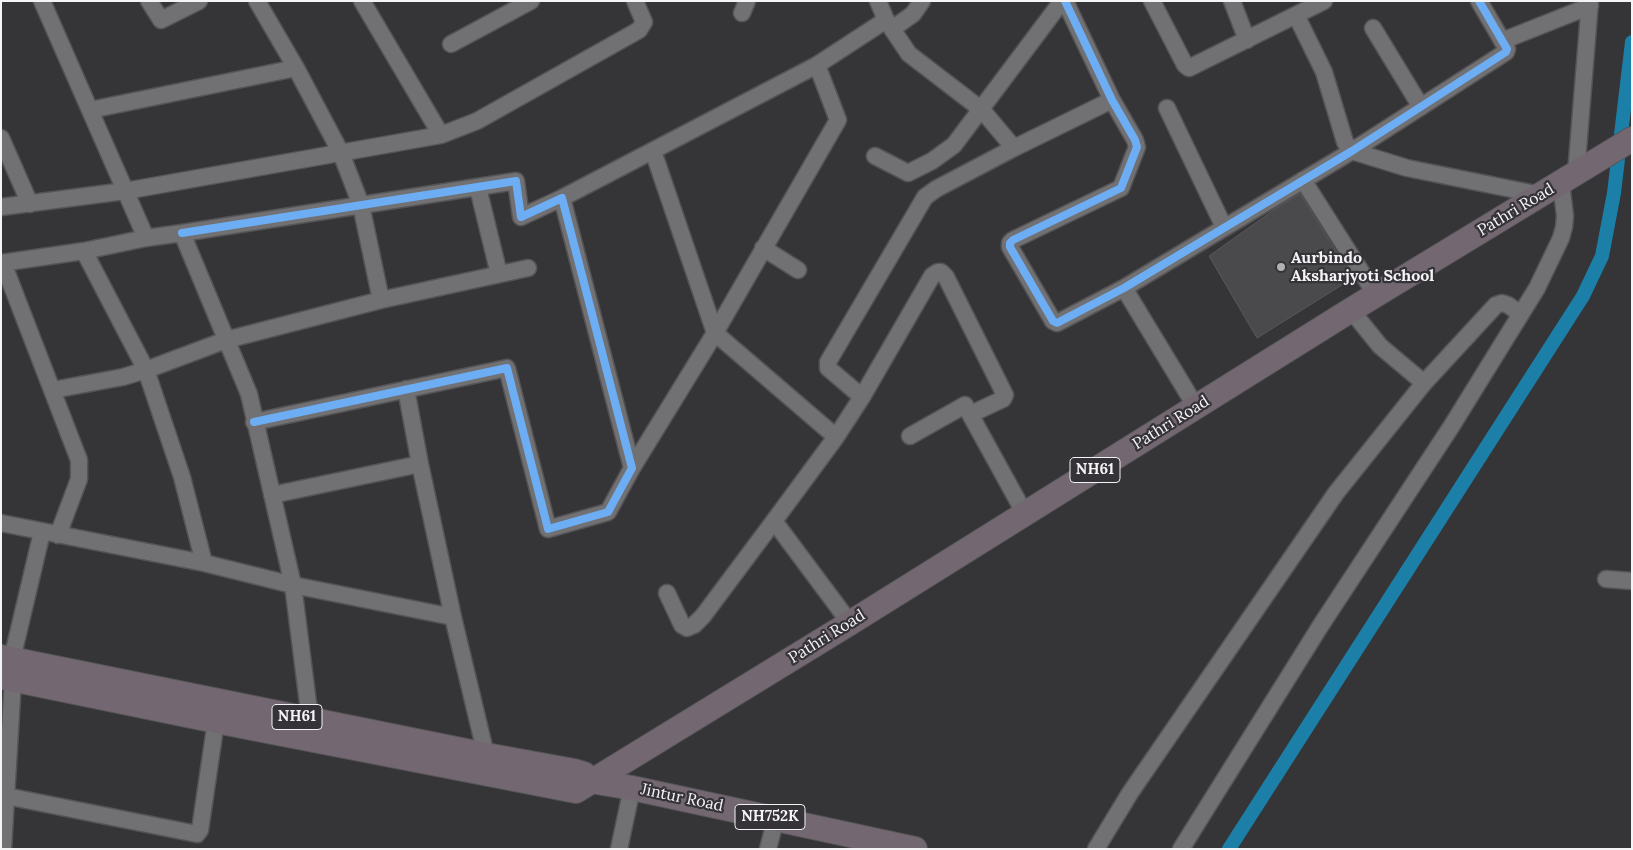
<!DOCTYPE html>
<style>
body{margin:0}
#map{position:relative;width:1633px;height:850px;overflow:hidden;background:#353436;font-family:Lora,serif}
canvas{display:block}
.frame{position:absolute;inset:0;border:2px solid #f4f3f6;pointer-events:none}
</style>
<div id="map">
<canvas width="1633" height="850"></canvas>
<div class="frame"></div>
</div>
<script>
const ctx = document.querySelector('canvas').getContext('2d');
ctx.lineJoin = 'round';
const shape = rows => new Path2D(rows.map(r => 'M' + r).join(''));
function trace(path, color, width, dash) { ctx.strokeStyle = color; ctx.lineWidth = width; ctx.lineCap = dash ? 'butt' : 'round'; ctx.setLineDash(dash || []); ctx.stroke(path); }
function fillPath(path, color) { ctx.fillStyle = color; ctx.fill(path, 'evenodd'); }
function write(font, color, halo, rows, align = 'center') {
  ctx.font = font + ' Lora,serif'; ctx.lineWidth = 4.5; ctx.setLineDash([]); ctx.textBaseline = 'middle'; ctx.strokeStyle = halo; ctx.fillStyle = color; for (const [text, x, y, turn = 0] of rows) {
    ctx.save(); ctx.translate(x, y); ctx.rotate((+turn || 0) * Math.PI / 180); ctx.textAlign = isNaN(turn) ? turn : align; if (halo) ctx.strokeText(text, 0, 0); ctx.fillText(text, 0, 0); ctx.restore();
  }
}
const canal = shape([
 [1229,849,1583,296,1602,256,1614,193,1632,42]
]);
const building = shape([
 [1300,194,1353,278,1257,338,1209,256,1278,207,1300,194]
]);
const minor = shape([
 [42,1,146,238],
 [149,1,161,20,199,1],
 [257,1,296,68,341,153,361,205,381,300],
 [362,1,441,135],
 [1065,1,1112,100,1135,140,1137,147,1121,188,1013,240,1010,243,1010,247,1053,321,1057,323,1124,288,1352,151,1506,52,1507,49,1479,1],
 [1152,1,1185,65,1189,68,1324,1],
 [1232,1,1247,40],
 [742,13,747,1],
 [1296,15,1324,72,1345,142,1352,151,1407,168,1541,195],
 [886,20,909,54,982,110,1014,148],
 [1373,28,1421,107],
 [892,29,913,14,922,1],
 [1502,41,1590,6],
 [451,44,531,1],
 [1167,108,1224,227],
 [90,110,296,68],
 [1,138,30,204],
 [653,151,715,333],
 [875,156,908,173,932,161,954,145,1062,1],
 [1576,174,1590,1],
 [1303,180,1376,295],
 [478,188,499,274],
 [562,198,817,65],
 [1,207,125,191,441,135,477,121,639,30,644,22,635,1],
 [182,233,516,181,521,217,562,198,632,468,608,512,548,529,507,368,254,422],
 [763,248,798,270],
 [84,251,146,370,182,477,204,563],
 [1,263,84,251,146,238,182,233,249,394,293,585,310,719],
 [3,263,79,460,79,479,58,535],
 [1124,288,1196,407],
 [1351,310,1380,346,1424,383],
 [715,333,838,120,817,65,886,20,878,1],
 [406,389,420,464,453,617],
 [53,390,123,377,146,370,226,340,381,300,528,268],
 [862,397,828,368,828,362,925,197,936,189,1014,148,1112,100],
 [910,436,965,405,1025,514],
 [836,437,862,397,932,276,938,272,941,272,946,277,1005,395,1003,399,971,414],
 [632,468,715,333,836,437,774,521,850,623],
 [272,495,420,464],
 [1,523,204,563,293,585,453,617,486,755],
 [1606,579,1632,581],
 [667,593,682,625,687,628,694,625,703,616,774,521],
 [12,659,42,532],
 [6,796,197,834,200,830,216,721],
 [3,849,13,679],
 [619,849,632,788],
 [768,849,776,818],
 [1096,849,1130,793,1336,493,1424,383,1496,305,1502,303,1508,305,1521,314],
 [1181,849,1321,625,1451,427,1537,288,1561,238,1564,227,1565,216,1561,183]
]);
const highway = shape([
 [1,657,486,755,574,771,584,774,591,781,632,788,915,849],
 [1,677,216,721,576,791,850,623,1351,310,1632,139]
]);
const cycleway = shape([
 [1065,1,1112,100,1135,140,1137,147,1121,188,1013,240,1010,243,1010,247,1053,321,1057,323,1124,288,1352,151,1506,52,1507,49,1479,1],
 [182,233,516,181,521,217,562,198,632,468,608,512,548,529,507,368,254,422]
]);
const markers = [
 [1281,267,5,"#b1b0b3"]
];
const shields = [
 [1095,470,50],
 [297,717,50],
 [770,817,70]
];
const shieldNames = [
 ["NH61",1095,470],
 ["NH61",297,717],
 ["NH752K",770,817]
];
const streetNames = [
 ["Pathri Road",1516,210,-31],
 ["Pathri Road",1171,423,-32],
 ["Pathri Road",827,637,-32],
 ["Jintur Road",682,798,12]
];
const poiNames = [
 ["Aurbindo",1291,258],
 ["Aksharjyoti School",1291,276]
];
trace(canal, '#1c7fa8', 14);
fillPath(building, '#4a494b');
trace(building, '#5a585a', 1);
trace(minor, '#545355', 19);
trace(highway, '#545355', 26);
trace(minor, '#717072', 16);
trace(highway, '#736872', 24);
trace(cycleway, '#6dadf4', 8);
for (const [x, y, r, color] of markers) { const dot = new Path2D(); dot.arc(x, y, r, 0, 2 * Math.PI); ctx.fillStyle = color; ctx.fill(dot); trace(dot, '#353337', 2); }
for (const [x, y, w] of shields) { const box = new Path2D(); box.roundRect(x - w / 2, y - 12.5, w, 25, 4); ctx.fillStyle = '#353337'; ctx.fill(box); trace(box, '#f4f3f6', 1); }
write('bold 15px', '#f4f3f6', null, shieldNames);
write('16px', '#f4f3f6', '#353337', streetNames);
write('bold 16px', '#f4f3f6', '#353337', poiNames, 'left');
</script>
